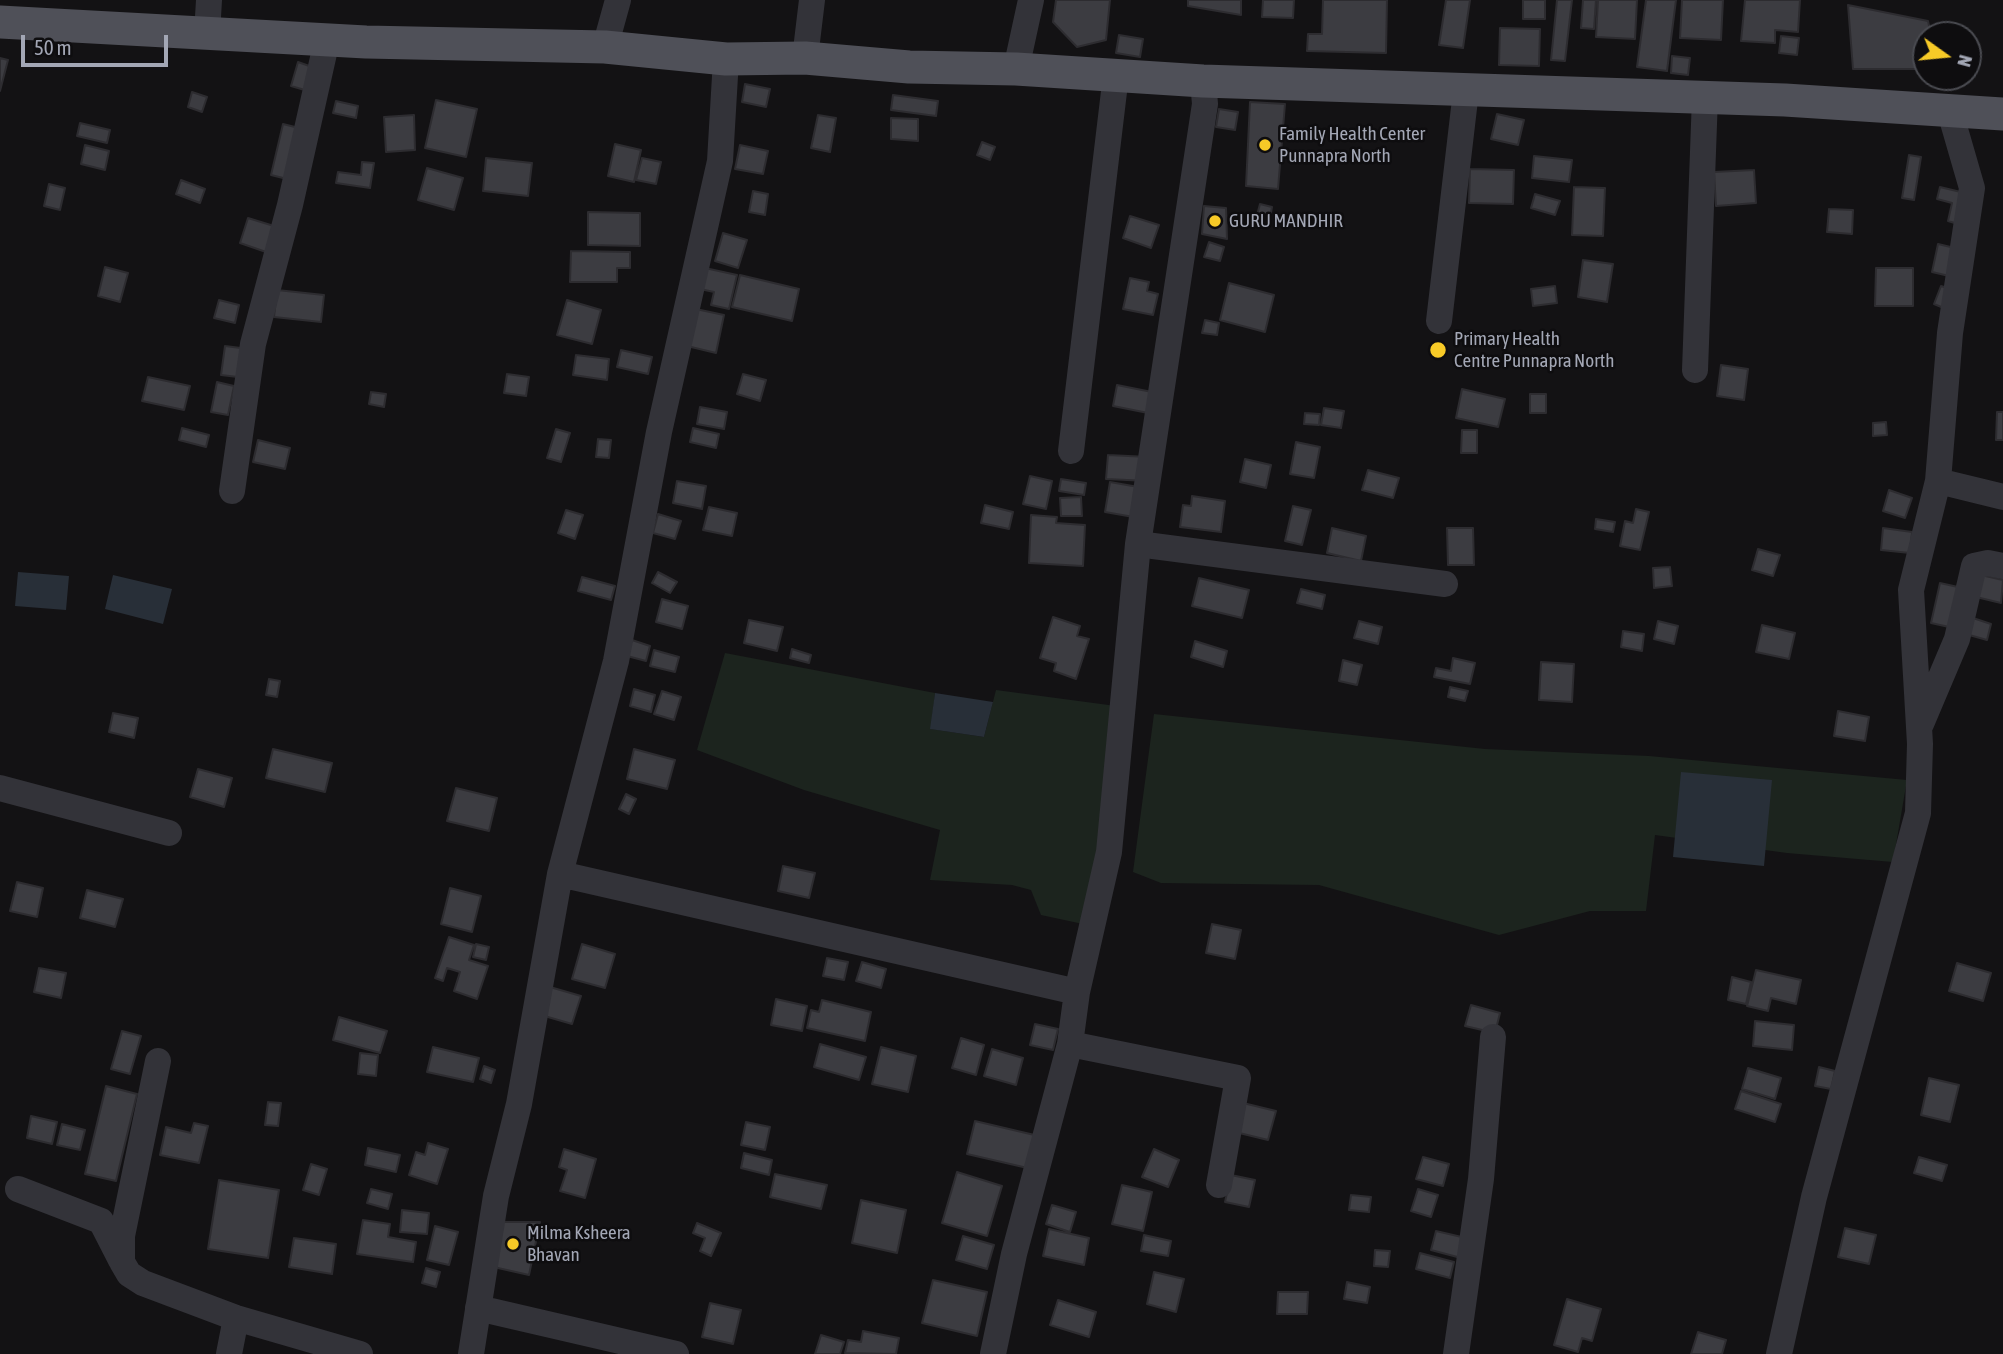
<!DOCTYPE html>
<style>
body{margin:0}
#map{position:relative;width:2003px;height:1354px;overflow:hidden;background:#131214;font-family:"Asap Condensed",sans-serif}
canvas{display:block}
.north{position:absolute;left:1912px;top:21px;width:70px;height:70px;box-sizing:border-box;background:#0e0d0f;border:2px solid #4a4b51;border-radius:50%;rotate:105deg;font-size:19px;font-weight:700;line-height:28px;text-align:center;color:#a3a7b5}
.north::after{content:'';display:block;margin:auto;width:24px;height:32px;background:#f7ca27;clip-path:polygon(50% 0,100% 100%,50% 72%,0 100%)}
.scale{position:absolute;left:21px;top:35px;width:147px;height:32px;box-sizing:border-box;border:4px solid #a3a7b5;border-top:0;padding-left:9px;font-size:21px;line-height:24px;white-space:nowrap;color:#a3a7b5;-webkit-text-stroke:5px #0e0d0f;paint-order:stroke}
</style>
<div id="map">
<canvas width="2003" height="1354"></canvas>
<div class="north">N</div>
<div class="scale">50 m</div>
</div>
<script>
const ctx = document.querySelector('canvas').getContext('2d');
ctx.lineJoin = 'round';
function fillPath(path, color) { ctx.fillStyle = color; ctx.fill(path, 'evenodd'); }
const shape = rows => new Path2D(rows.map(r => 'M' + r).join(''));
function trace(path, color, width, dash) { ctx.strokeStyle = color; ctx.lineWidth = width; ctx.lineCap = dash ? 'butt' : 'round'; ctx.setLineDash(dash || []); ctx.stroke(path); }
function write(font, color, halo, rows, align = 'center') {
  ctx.font = font + ' "Asap Condensed",sans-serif'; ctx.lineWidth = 5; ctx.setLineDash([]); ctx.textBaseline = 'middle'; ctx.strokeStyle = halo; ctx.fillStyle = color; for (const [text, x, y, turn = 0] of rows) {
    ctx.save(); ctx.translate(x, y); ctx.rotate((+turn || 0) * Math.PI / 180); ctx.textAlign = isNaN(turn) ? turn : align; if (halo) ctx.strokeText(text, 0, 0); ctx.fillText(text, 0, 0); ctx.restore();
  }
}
const green = shape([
 [725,653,935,693,931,729,984,737,996,690,1116,706,1103,829,1083,924,1041,915,1031,890,1012,885,930,880,940,830,804,790,697,750],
 [1154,714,1485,749,1649,756,1907,780,1893,862,1787,853,1655,835,1646,911,1590,911,1499,935,1319,885,1161,883,1133,872]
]);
const water = shape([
 [18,572,69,576,66,610,15,606],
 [113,575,172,589,163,624,105,609],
 [935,693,993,702,984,737,930,729],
 [1681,772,1772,780,1764,866,1673,857]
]);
const building = shape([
 [1056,0,1110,0,1106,40,1077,47,1053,22,1056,0],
 [1188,0,1241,0,1241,15,1188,6,1188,0],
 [1263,0,1294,0,1293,18,1262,17,1263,0],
 [1323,0,1387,0,1386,53,1307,51,1308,34,1322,34,1323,0],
 [1446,0,1470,0,1463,48,1439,45,1446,0],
 [1523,0,1545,0,1545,19,1523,19,1523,0],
 [1557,0,1572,0,1565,61,1551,60,1557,0],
 [1583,0,1596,0,1594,29,1581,28,1583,0],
 [1598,0,1637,0,1635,39,1596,37,1598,0],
 [1646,0,1676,0,1667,71,1637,67,1646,0],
 [1682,0,1723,0,1721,40,1680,38,1682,0],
 [1745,0,1800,0,1798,32,1775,30,1775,43,1741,41,1745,0],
 [1848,5,1928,21,1931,35,1926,35,1926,69,1853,69,1848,5],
 [1500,28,1540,29,1539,66,1499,65,1500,28],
 [1119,35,1143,39,1140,57,1116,53,1119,35],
 [1781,36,1799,38,1797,55,1779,53,1781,36],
 [1672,56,1690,58,1688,75,1671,73,1672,56],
 [0,58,8,60,0,91,0,58],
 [298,62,315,68,308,91,291,86,298,62],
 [745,84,770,89,766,107,742,102,745,84],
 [192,92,207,97,202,112,188,107,192,92],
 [893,95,938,101,936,116,891,110,893,95],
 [436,100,477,109,466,157,425,148,436,100],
 [336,101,358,106,356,118,333,113,336,101],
 [1250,102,1285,104,1278,189,1246,186,1250,102],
 [1219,109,1238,112,1235,130,1216,127,1219,109],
 [1497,114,1524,120,1518,145,1491,139,1497,114],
 [414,115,415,150,386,152,384,117,414,115],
 [818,115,836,118,830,152,811,148,818,115],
 [891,118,918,119,918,141,891,139,891,118],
 [80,123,110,130,107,143,77,136,80,123],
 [283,124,303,129,291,180,271,175,283,124],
 [982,142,995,147,990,160,977,155,982,142],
 [615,144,641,150,634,182,608,176,615,144],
 [85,145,109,151,105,170,81,164,85,145],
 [740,145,768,151,763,174,735,169,740,145],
 [1909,155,1921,157,1914,200,1902,198,1909,155],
 [1534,156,1572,160,1569,182,1532,178,1534,156],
 [486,158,532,163,528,196,483,191,486,158],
 [642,158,661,162,656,184,636,180,642,158],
 [362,162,374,163,370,188,336,183,338,172,361,175,362,162],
 [427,168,463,178,454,210,418,200,427,168],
 [1470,169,1514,170,1513,204,1469,203,1470,169],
 [1754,170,1756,203,1716,206,1714,172,1754,170],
 [181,180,205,189,200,203,176,194,181,180],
 [49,184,65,188,60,210,44,206,49,184],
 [1574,187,1605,188,1603,236,1572,235,1574,187],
 [1940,187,1965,193,1958,224,1948,221,1952,203,1937,199,1940,187],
 [753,191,768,194,765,215,749,212,753,191],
 [1535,194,1560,201,1555,215,1531,208,1535,194],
 [1260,204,1272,207,1270,218,1257,215,1260,204],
 [1204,206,1226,208,1227,239,1202,234,1204,206],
 [1829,209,1853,210,1852,234,1827,232,1829,209],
 [588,212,640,213,640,246,588,245,588,212],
 [1130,216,1159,225,1151,248,1123,238,1130,216],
 [248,218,274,226,266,252,240,243,248,218],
 [723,233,747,240,738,268,715,261,723,233],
 [1209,242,1224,247,1220,261,1204,257,1209,242],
 [1938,244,1955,248,1949,276,1932,272,1938,244],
 [571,251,630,252,630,268,617,268,617,282,570,282,571,251],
 [1583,260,1613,264,1607,302,1578,297,1583,260],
 [105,267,128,273,120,302,98,296,105,267],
 [705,268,737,275,729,309,711,305,714,292,700,289,705,268],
 [1876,268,1913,268,1913,306,1875,306,1876,268],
 [740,275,799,289,792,321,732,307,740,275],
 [1130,278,1149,282,1147,291,1158,294,1153,315,1123,309,1130,278],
 [1229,283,1274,295,1265,332,1220,320,1229,283],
 [1555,286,1557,303,1533,306,1531,289,1555,286],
 [1941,286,1953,290,1946,309,1934,304,1941,286],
 [277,290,324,295,321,322,274,317,277,290],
 [219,300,239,305,235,323,214,318,219,300],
 [567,300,601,310,592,344,557,335,567,300],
 [696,309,724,315,716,353,687,346,696,309],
 [1205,320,1219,323,1217,335,1202,333,1205,320],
 [225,346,249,349,246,378,221,375,225,346],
 [621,350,652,357,648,374,617,367,621,350],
 [576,355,609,359,607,380,573,375,576,355],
 [1721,365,1748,369,1744,400,1717,396,1721,365],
 [507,374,529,377,526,396,504,393,507,374],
 [743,374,766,380,760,401,737,394,743,374],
 [148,377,190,386,184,410,142,401,148,377],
 [217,382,234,386,228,415,211,412,217,382],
 [1117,385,1157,393,1153,414,1113,406,1117,385],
 [1462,389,1505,399,1498,427,1456,418,1462,389],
 [371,392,386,394,384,407,369,404,371,392],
 [1530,394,1546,394,1546,413,1530,413,1530,394],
 [700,407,727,412,724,429,697,424,700,407],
 [1324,408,1344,411,1341,428,1321,425,1324,408],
 [1997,412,2003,412,2003,440,1996,440,1997,412],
 [1305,413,1320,414,1319,425,1304,424,1305,413],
 [1886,422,1887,435,1873,436,1873,423,1886,422],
 [182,428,209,435,206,447,179,440,182,428],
 [693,428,719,434,716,448,690,442,693,428],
 [556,429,570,433,561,462,547,458,556,429],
 [1462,430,1477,430,1477,453,1461,453,1462,430],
 [598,439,611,440,609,458,596,457,598,439],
 [258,440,290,448,285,469,253,462,258,440],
 [1296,442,1320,447,1314,478,1290,474,1296,442],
 [1108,455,1149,457,1148,481,1106,479,1108,455],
 [1245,459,1271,465,1266,488,1240,482,1245,459],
 [1368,470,1399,478,1393,498,1362,490,1368,470],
 [1030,476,1052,481,1046,509,1023,504,1030,476],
 [1061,479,1086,483,1084,495,1059,491,1061,479],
 [677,481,706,486,702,509,673,503,677,481],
 [1110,482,1144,488,1139,518,1105,512,1110,482],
 [1889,490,1912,498,1905,518,1883,511,1889,490],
 [1192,496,1225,501,1221,532,1180,527,1183,505,1191,506,1192,496],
 [1081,497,1082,516,1061,516,1060,498,1081,497],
 [985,505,1013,512,1009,529,981,523,985,505],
 [1293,506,1311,510,1302,545,1285,541,1293,506],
 [709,507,737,513,732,536,703,530,709,507],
 [1636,509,1649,512,1640,550,1620,546,1625,521,1633,523,1636,509],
 [566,510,583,515,575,539,558,533,566,510],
 [658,514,681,521,675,539,653,533,658,514],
 [1031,515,1057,517,1056,523,1085,525,1083,566,1029,563,1031,515],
 [1596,519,1615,522,1613,532,1595,529,1596,519],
 [1332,528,1366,536,1361,561,1327,553,1332,528],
 [1447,528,1473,528,1474,565,1448,565,1447,528],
 [1883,528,1912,532,1910,553,1881,550,1883,528],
 [1758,549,1780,555,1773,576,1752,570,1758,549],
 [1670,567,1672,586,1654,588,1653,568,1670,567],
 [658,572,677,582,670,593,652,583,658,572],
 [1981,575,2003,580,2001,603,1976,597,1981,575],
 [582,577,615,586,611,600,578,591,582,577],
 [1199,578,1249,590,1242,618,1192,606,1199,578],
 [1940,583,1967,589,1958,629,1931,623,1940,583],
 [1301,589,1325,595,1322,609,1297,603,1301,589],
 [662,599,688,606,682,629,656,622,662,599],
 [1967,616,1991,624,1987,640,1962,633,1967,616],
 [1053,617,1080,626,1077,636,1089,639,1076,679,1054,671,1056,663,1040,658,1053,617],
 [749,620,783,627,777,651,744,643,749,620],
 [1359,621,1382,627,1378,644,1354,638,1359,621],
 [1658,621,1678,626,1674,644,1654,639,1658,621],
 [1762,625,1795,633,1789,659,1756,652,1762,625],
 [1623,631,1644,634,1642,651,1621,647,1623,631],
 [632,640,650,646,646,661,627,656,632,640],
 [1195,641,1227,651,1223,667,1191,657,1195,641],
 [792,649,811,655,809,663,790,658,792,649],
 [654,650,679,657,675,672,650,666,654,650],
 [1453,658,1475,663,1470,684,1434,677,1436,668,1451,671,1453,658],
 [1343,660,1362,665,1357,685,1339,681,1343,660],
 [1541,662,1574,664,1572,702,1539,700,1541,662],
 [269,679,280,681,277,697,266,695,269,679],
 [1450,687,1468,691,1465,701,1448,697,1450,687],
 [634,689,655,695,651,712,630,706,634,689],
 [662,691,681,697,674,720,654,714,662,691],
 [1838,711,1869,717,1865,741,1834,736,1838,711],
 [113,713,138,718,134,738,109,732,113,713],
 [273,749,332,763,325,792,266,778,273,749],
 [634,749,675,760,667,789,627,779,634,749],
 [198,769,232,778,224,807,190,797,198,769],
 [456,788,497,798,489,831,447,821,456,788],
 [626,794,636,799,629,814,619,809,626,794],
 [783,866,815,873,809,898,778,891,783,866],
 [17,882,43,888,37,917,10,911,17,882],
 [450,888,481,896,472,932,441,924,450,888],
 [87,890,123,899,115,927,80,918,87,890],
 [1212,924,1241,930,1235,959,1206,953,1212,924],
 [449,937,474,945,469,960,488,966,477,999,454,991,460,972,447,968,443,981,435,978,449,937],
 [476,944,489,947,486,960,473,957,476,944],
 [582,944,615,954,605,988,572,979,582,944],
 [827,958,848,962,844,980,823,976,827,958],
 [862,962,886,969,881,988,856,981,862,962],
 [1957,963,1991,973,1983,1001,1949,991,1957,963],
 [39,968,66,973,61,998,34,992,39,968],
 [1756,970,1801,980,1796,1004,1771,998,1768,1011,1747,1006,1756,970],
 [1732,977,1751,982,1746,1004,1728,1000,1732,977],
 [550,987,581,996,572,1024,541,1015,550,987],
 [776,999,807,1006,802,1031,771,1025,776,999],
 [822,1000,871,1012,865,1041,807,1028,811,1010,819,1012,822,1000],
 [1471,1005,1500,1013,1495,1033,1465,1026,1471,1005],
 [339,1017,387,1031,380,1053,333,1040,339,1017],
 [1755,1021,1794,1025,1792,1050,1753,1046,1755,1021],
 [1035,1024,1058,1029,1053,1050,1030,1045,1035,1024],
 [122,1031,141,1036,130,1074,111,1069,122,1031],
 [961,1038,984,1045,976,1075,952,1068,961,1038],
 [820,1044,866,1057,859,1080,814,1067,820,1044],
 [433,1047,479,1058,473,1082,427,1072,433,1047],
 [881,1047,916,1056,908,1092,872,1084,881,1047],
 [992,1049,1023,1058,1016,1085,984,1076,992,1049],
 [360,1053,378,1055,376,1076,358,1074,360,1053],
 [484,1066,495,1070,491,1083,480,1079,484,1066],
 [1819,1067,1835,1071,1831,1089,1815,1086,1819,1067],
 [1748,1068,1781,1078,1775,1099,1742,1089,1748,1068],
 [1929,1078,1959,1085,1950,1122,1921,1115,1929,1078],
 [106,1086,137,1094,116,1181,85,1174,106,1086],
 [1741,1091,1781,1104,1775,1122,1735,1109,1741,1091],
 [268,1102,281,1103,278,1126,265,1125,268,1102],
 [1239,1102,1276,1111,1268,1140,1231,1131,1239,1102],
 [31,1116,57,1122,52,1144,27,1138,31,1116],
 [975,1121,1043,1137,1036,1170,967,1154,975,1121],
 [746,1122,770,1127,765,1150,741,1145,746,1122],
 [194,1123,208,1126,199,1163,160,1155,166,1127,191,1133,194,1123],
 [62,1124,85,1130,80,1150,57,1145,62,1124],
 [428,1143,448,1149,437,1184,409,1175,416,1152,425,1155,428,1143],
 [368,1148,400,1155,396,1172,365,1165,368,1148],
 [564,1149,596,1159,585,1198,560,1191,567,1170,559,1167,564,1149],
 [1154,1149,1179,1160,1168,1187,1142,1177,1154,1149],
 [744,1153,772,1160,769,1175,741,1168,744,1153],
 [1423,1157,1449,1164,1443,1186,1416,1179,1423,1157],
 [1919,1157,1947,1165,1942,1181,1914,1173,1919,1157],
 [311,1164,327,1169,319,1195,303,1190,311,1164],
 [957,1172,1002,1186,987,1236,942,1223,957,1172],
 [775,1174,827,1185,821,1209,770,1197,775,1174],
 [1231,1175,1255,1180,1249,1207,1225,1202,1231,1175],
 [219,1180,279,1190,268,1258,208,1249,219,1180],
 [1122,1185,1152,1192,1143,1231,1112,1224,1122,1185],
 [371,1189,392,1194,388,1209,367,1203,371,1189],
 [1418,1189,1438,1195,1431,1217,1411,1211,1418,1189],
 [1351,1195,1371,1197,1369,1212,1349,1210,1351,1195],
 [861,1200,906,1210,897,1253,852,1243,861,1200],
 [1052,1205,1076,1212,1070,1232,1046,1224,1052,1205],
 [402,1210,429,1213,427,1234,400,1232,402,1210],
 [363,1220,390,1224,388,1237,416,1242,413,1262,357,1254,363,1220],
 [493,1222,540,1222,529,1275,489,1266,493,1222],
 [697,1223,721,1233,711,1256,700,1251,705,1238,693,1233,697,1223],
 [435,1226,458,1232,449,1265,427,1260,435,1226],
 [1845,1228,1876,1235,1869,1264,1838,1257,1845,1228],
 [1049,1229,1089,1238,1084,1265,1043,1256,1049,1229],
 [1436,1231,1466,1238,1461,1258,1431,1250,1436,1231],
 [1144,1235,1171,1241,1168,1256,1141,1251,1144,1235],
 [963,1236,994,1245,987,1269,956,1260,963,1236],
 [294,1238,336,1244,332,1274,289,1267,294,1238],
 [1375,1250,1390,1251,1388,1267,1374,1266,1375,1250],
 [1420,1253,1454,1262,1450,1278,1416,1269,1420,1253],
 [426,1268,440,1272,436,1287,422,1283,426,1268],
 [1154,1272,1184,1279,1176,1312,1147,1304,1154,1272],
 [933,1280,987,1292,977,1336,922,1323,933,1280],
 [1347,1282,1370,1287,1367,1303,1344,1299,1347,1282],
 [1278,1292,1308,1292,1307,1314,1277,1314,1278,1292],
 [1567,1299,1601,1309,1592,1341,1582,1338,1578,1352,1554,1345,1567,1299],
 [1058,1300,1096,1312,1089,1337,1050,1325,1058,1300],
 [710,1303,741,1310,733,1344,702,1337,710,1303],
 [863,1331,899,1338,896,1354,845,1353,848,1340,861,1342,863,1331],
 [1698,1332,1726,1340,1722,1354,1691,1354,1698,1332],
 [821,1335,844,1342,840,1354,815,1354,821,1335]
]);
const minor = shape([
 [207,34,209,0],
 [605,47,618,0],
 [805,58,812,0],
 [1016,69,1031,0],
 [1439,321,1466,91],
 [1695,370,1705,97],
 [1071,451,1116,75],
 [1938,481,2003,497],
 [232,491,253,344,290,205,327,40],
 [1138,544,1445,584],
 [1921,724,1957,639,1974,566,1988,563,2003,566],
 [0,788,169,833],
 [560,874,1077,992],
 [1070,1044,1238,1078,1219,1185],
 [158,1061,122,1236,122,1262,129,1274,143,1283,236,1318,360,1354],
 [18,1189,101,1221,121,1260],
 [478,1308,676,1354],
 [229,1354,236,1318],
 [471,1354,496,1196,519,1104,560,874,616,661,659,432,720,161,726,59],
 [993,1354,1014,1254,1070,1044,1077,992,1109,852,1138,544,1205,104,1203,81],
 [1456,1354,1481,1179,1493,1037],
 [1779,1354,1814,1197,1918,813,1920,744,1911,590,1938,481,1950,333,1972,188,1950,112]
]);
const major = shape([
 [0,22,366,42,605,47,726,59,805,58,909,67,1016,69,1203,81,1785,100,2003,114]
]);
const markers = [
 [1265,145,7,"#f7ca27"],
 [1215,221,7,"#f7ca27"],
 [1438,350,9,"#f7ca27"],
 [513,1244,7,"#f7ca27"]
];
const poiNames = [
 ["Family Health Center",1279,134],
 ["Punnapra North",1279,156],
 ["GURU MANDHIR",1229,221],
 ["Primary Health",1454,339],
 ["Centre Punnapra North",1454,361],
 ["Milma Ksheera",527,1233],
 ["Bhavan",527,1255]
];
fillPath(green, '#1c241e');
fillPath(water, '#282f38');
fillPath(building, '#3c3c41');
trace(building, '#2d2c30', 2);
trace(minor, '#333339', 26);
trace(major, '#4f5058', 33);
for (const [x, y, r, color] of markers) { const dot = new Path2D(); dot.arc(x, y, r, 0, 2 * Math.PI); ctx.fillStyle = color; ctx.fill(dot); trace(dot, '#0e0d0f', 2.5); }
write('19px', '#a3a7b5', '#0e0d0f', poiNames, 'left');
</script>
